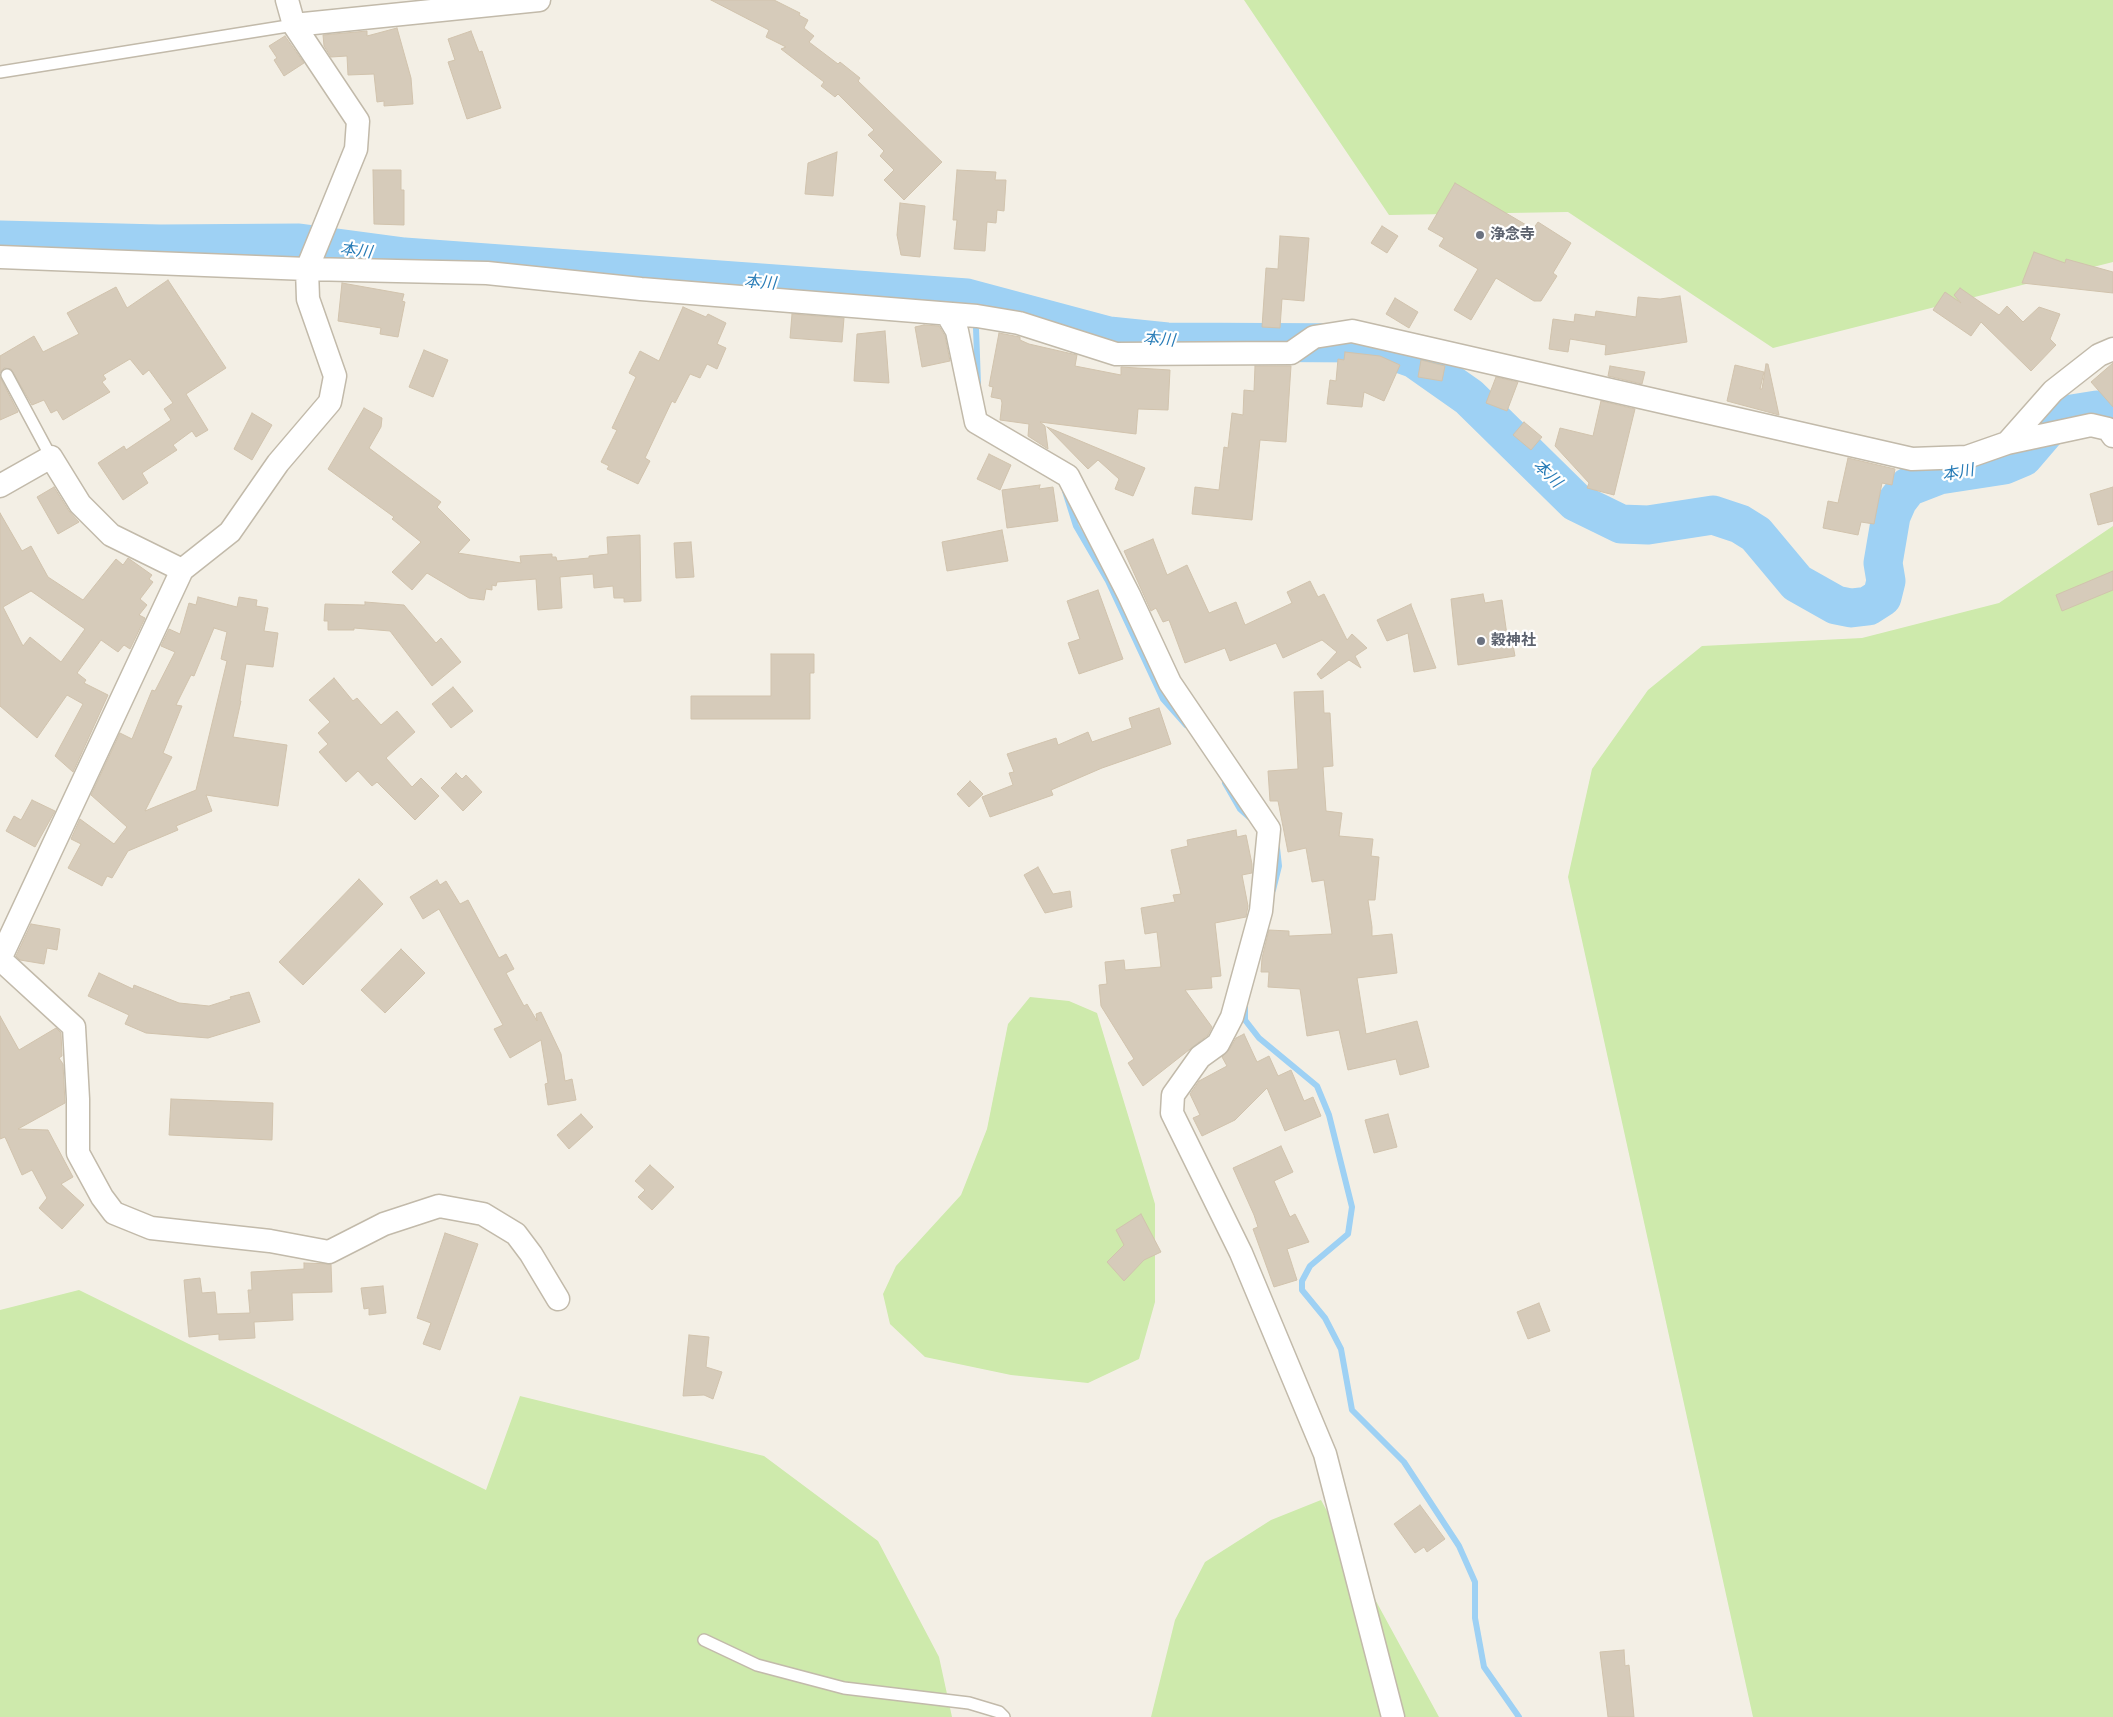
<!DOCTYPE html>
<meta charset="utf-8">
<style>
body{margin:0}
canvas{display:block;background:#f3efe5}
</style>
<canvas width="2113" height="1717"></canvas>
<script>
const ctx = document.querySelector('canvas').getContext('2d');
ctx.lineJoin = 'round';
function fillPath(path, color) { ctx.fillStyle = color; ctx.fill(path, 'evenodd'); }
const shape = rows => new Path2D(rows.map(r => 'M' + r).join(''));
function trace(path, color, width, dash) { ctx.strokeStyle = color; ctx.lineWidth = width; ctx.lineCap = dash ? 'butt' : 'round'; ctx.setLineDash(dash || []); ctx.stroke(path); }
function write(font, color, halo, rows, align = 'center') {
  ctx.font = font + ' Helvetica,"Noto Sans JP",sans-serif'; ctx.lineWidth = 4.5; ctx.setLineDash([]); ctx.textBaseline = 'middle'; ctx.strokeStyle = halo; ctx.fillStyle = color; for (const [text, x, y, turn = 0] of rows) {
    ctx.save(); ctx.translate(x, y); ctx.rotate((+turn || 0) * Math.PI / 180); ctx.textAlign = isNaN(turn) ? turn : align; if (halo) ctx.strokeText(text, 0, 0); ctx.fillText(text, 0, 0); ctx.restore();
  }
}
const green = shape([
 [1244,0,2113,0,2113,262,1773,348,1568,212,1389,215],
 [2113,526,2113,1717,1753,1717,1568,877,1592,769,1648,690,1702,646,1862,638,1999,603],
 [1030,997,1069,1001,1097,1013,1155,1204,1155,1302,1139,1359,1088,1383,1011,1375,925,1357,890,1324,883,1294,896,1266,961,1195,987,1129,1008,1024],
 [79,1290,486,1490,520,1396,764,1456,878,1541,939,1657,952,1717,0,1717,0,1310],
 [1321,1500,1439,1717,1151,1717,1175,1620,1205,1562,1271,1520]
]);
const stream = shape([
 [967,298,976,328,978,384],
 [1065,491,1076,526,1108,581,1163,699,1186,725],
 [1225,783,1240,809,1249,817],
 [1273,890,1279,866,1277,848],
 [1245,1006,1245,1020,1259,1038,1317,1086,1329,1115,1352,1207,1348,1234,1310,1266,1302,1281,1302,1290,1325,1318,1341,1349,1352,1410,1404,1462,1459,1546,1475,1582,1475,1618,1484,1667,1519,1717]
]);
const river = shape([
 [0,240,160,244,299,243,404,257,967,298,1109,336,1167,342,1370,343,1415,359,1469,397,1576,502,1621,524,1648,525,1713,515,1740,524,1756,534,1797,583,1836,605,1851,608,1868,606,1882,597,1886,581,1883,563,1891,516,1898,500,1908,487,1939,475,2004,465,2023,457,2053,422,2072,414,2097,410,2113,416]
]);
const building = shape([
 [711,0,774,0,800,13,799,15,808,20,804,28,814,36,809,42,838,64,840,62,860,78,858,81,942,162,904,200,884,180,894,170,880,156,884,151,868,135,874,130,838,94,835,97,821,86,824,82,781,49,786,47,766,37,769,30,711,0],
 [397,28,411,78,413,104,384,106,384,101,377,102,374,74,348,75,347,56,331,57,324,46,323,35,367,31,367,36,397,28],
 [471,31,479,52,482,51,501,108,467,119,448,62,455,60,448,39,471,31],
 [285,36,304,63,284,76,274,60,277,58,269,46,285,36],
 [837,152,833,196,805,194,808,163,837,152],
 [373,170,401,170,401,190,404,190,404,225,374,224,373,170],
 [957,170,996,172,995,180,1006,180,1004,211,997,210,996,223,987,222,985,251,954,249,957,220,953,220,957,170],
 [1455,183,1533,229,1538,222,1571,243,1553,273,1557,276,1541,301,1534,301,1496,278,1471,320,1454,310,1478,269,1439,246,1444,238,1428,229,1455,183],
 [900,203,925,206,920,257,901,255,897,235,900,203],
 [1382,226,1398,236,1387,253,1371,243,1382,226],
 [1280,236,1309,238,1304,301,1282,299,1280,328,1262,327,1266,268,1278,269,1280,236],
 [2034,252,2065,263,2066,259,2113,272,2113,293,2022,283,2034,252],
 [168,280,226,368,186,394,208,430,196,437,192,431,173,445,177,450,142,473,148,483,123,500,98,463,124,446,126,450,171,420,164,409,173,403,149,370,143,375,130,359,103,375,106,379,102,382,110,392,63,420,57,410,51,413,44,400,32,405,11,369,4,368,0,373,0,356,34,336,43,352,79,334,67,313,116,287,127,308,168,280],
 [342,283,404,294,402,301,405,302,398,337,380,334,381,328,338,321,342,283],
 [1960,288,1999,315,2007,306,2023,322,2039,307,2060,314,2050,339,2056,345,2031,371,1981,322,1971,336,1933,310,1945,292,1961,303,1954,295,1960,288],
 [1680,296,1687,342,1605,355,1606,345,1570,339,1568,352,1549,349,1553,319,1574,322,1575,314,1595,317,1596,311,1636,317,1638,297,1660,299,1680,296],
 [1395,298,1418,312,1409,328,1386,314,1395,298],
 [683,307,706,317,708,314,726,323,717,344,726,348,717,369,707,364,700,378,690,374,675,403,672,401,645,458,650,461,638,484,607,469,609,466,601,462,617,430,612,428,636,377,629,373,640,351,659,361,683,307],
 [792,314,844,318,842,342,790,338,792,314],
 [924,325,939,326,945,336,950,361,922,367,915,327,924,325],
 [885,331,889,383,854,381,857,334,885,331],
 [999,333,1020,337,1020,340,1029,344,1077,355,1075,366,1121,375,1121,367,1170,370,1168,410,1138,409,1136,434,1040,422,1045,426,1048,449,1028,436,1029,424,1000,420,1002,403,1001,399,991,397,993,387,989,386,999,333],
 [424,350,448,360,433,397,409,387,424,350],
 [1345,352,1380,356,1400,365,1384,401,1364,392,1362,407,1327,404,1330,380,1336,381,1338,359,1344,360,1345,352],
 [1421,360,1445,366,1442,381,1418,377,1421,360],
 [2113,363,2113,407,2091,382,2113,363],
 [1766,364,1768,364,1779,415,1727,401,1735,365,1764,372,1760,389,1762,389,1766,364],
 [1255,366,1291,366,1286,442,1260,440,1252,520,1192,514,1195,487,1219,490,1224,447,1228,448,1232,413,1243,415,1244,390,1254,391,1255,366],
 [1610,366,1645,372,1642,384,1608,376,1610,366],
 [0,377,18,412,0,420,0,377],
 [1496,377,1518,382,1507,411,1486,403,1496,377],
 [1601,401,1635,409,1614,495,1587,488,1589,483,1555,446,1560,428,1593,436,1601,401],
 [364,408,382,418,381,427,369,448,441,502,437,507,470,540,458,553,521,563,520,556,552,554,552,557,556,557,557,561,589,558,589,556,608,554,607,537,640,535,641,601,624,602,624,598,614,598,613,586,594,588,593,574,560,577,562,608,538,610,536,579,497,582,496,586,492,585,492,590,486,589,484,600,469,598,427,573,412,590,392,572,421,542,392,519,394,517,328,469,364,408],
 [252,413,272,425,252,460,234,449,252,413],
 [1524,422,1542,437,1531,450,1513,435,1524,422],
 [1047,427,1145,468,1133,496,1115,489,1119,479,1098,460,1088,469,1047,427],
 [989,454,1011,465,1000,490,977,479,989,454],
 [1848,458,1895,469,1892,485,1882,483,1874,524,1861,522,1858,535,1823,528,1828,501,1838,503,1848,458],
 [1040,485,1039,489,1053,487,1058,521,1007,528,1002,490,1040,485],
 [54,487,69,511,79,522,58,534,37,497,54,487],
 [2113,487,2113,521,2098,525,2090,494,2113,487],
 [0,513,22,551,31,546,48,577,83,600,116,559,123,565,128,558,152,575,149,579,153,582,140,599,147,605,139,615,145,618,130,649,124,645,118,652,101,640,77,673,86,680,84,683,108,695,73,772,55,756,83,704,67,695,37,738,0,706,0,513],
 [31,591,85,629,61,662,30,637,23,646,3,607,31,591],
 [1002,530,1008,561,947,571,942,542,1002,530],
 [1153,539,1167,575,1187,565,1209,613,1236,602,1245,625,1292,603,1287,592,1310,581,1318,597,1324,594,1347,640,1352,634,1367,648,1355,656,1361,668,1349,660,1321,679,1317,674,1337,652,1322,640,1283,658,1276,643,1230,661,1225,648,1185,663,1169,620,1163,622,1156,608,1151,611,1124,551,1153,539],
 [691,542,694,577,676,578,674,543,691,542],
 [2113,571,2113,590,2062,611,2056,595,2113,571],
 [1098,590,1123,659,1079,674,1068,643,1080,639,1067,601,1098,590],
 [1483,594,1485,603,1502,600,1507,635,1511,634,1515,656,1458,665,1451,599,1483,594],
 [198,597,237,607,239,597,257,600,256,606,268,608,264,631,278,633,273,667,246,664,240,701,241,701,233,737,287,745,278,806,206,795,212,811,176,826,178,830,128,851,112,878,107,876,102,886,68,868,81,844,71,839,80,819,114,844,127,827,91,795,120,733,132,739,152,690,155,691,175,652,161,646,169,629,180,634,189,603,196,605,198,597],
 [214,628,227,632,221,659,227,661,196,790,145,811,172,757,163,753,182,706,176,705,191,675,194,676,214,628],
 [365,602,404,605,436,643,441,638,461,662,432,686,390,631,354,628,354,630,328,630,328,621,324,621,325,604,365,605,365,602],
 [1411,604,1411,605,1436,668,1414,672,1408,633,1387,641,1377,620,1411,604],
 [771,654,814,654,814,673,810,673,810,719,691,719,691,696,771,696,771,654],
 [334,678,353,701,357,698,381,725,397,711,415,732,386,758,412,787,421,778,439,796,415,820,377,782,372,786,358,771,346,782,319,752,328,744,318,733,330,722,309,700,334,678],
 [453,687,473,711,451,728,432,704,453,687],
 [1323,691,1324,713,1330,713,1333,766,1323,767,1326,811,1342,813,1339,836,1373,839,1371,856,1379,857,1375,900,1368,900,1372,927,1372,936,1392,934,1397,973,1357,978,1366,1034,1417,1021,1429,1067,1400,1075,1396,1059,1348,1070,1339,1030,1307,1036,1300,989,1268,987,1269,972,1261,972,1262,958,1269,930,1289,931,1289,936,1332,934,1324,880,1312,882,1306,848,1288,852,1278,801,1270,801,1268,771,1298,769,1294,692,1323,691],
 [1159,708,1171,744,1102,768,1051,790,1053,795,990,817,982,797,1013,785,1009,773,1014,772,1007,754,1056,738,1058,745,1088,732,1092,742,1132,728,1129,718,1159,708],
 [456,773,462,779,466,775,482,792,463,811,441,788,456,773],
 [970,781,983,794,969,807,957,794,970,781],
 [32,800,55,811,35,847,6,831,14,816,21,820,32,800],
 [1236,830,1237,837,1246,835,1252,864,1252,873,1242,875,1248,906,1246,917,1215,923,1221,976,1211,977,1212,988,1185,990,1212,1027,1208,1035,1143,1086,1128,1063,1134,1059,1101,1006,1099,985,1107,984,1105,962,1124,960,1125,970,1161,967,1157,932,1145,934,1141,908,1175,902,1173,895,1181,894,1171,850,1188,846,1187,840,1236,830],
 [1038,867,1053,894,1070,891,1072,907,1045,913,1024,875,1038,867],
 [359,879,383,904,303,985,279,962,359,879],
 [437,880,440,885,446,881,460,904,468,900,499,958,506,954,514,969,506,973,524,1006,527,1004,537,1021,536,1014,541,1012,561,1054,565,1081,572,1079,576,1100,548,1105,545,1084,548,1083,541,1040,510,1058,494,1029,503,1025,439,909,423,919,410,897,437,880],
 [31,924,60,929,57,950,47,948,44,964,20,960,16,956,31,924],
 [401,949,425,973,385,1013,361,990,401,949],
 [99,973,133,989,134,985,179,1003,209,1006,231,999,230,997,249,992,260,1022,208,1038,146,1033,125,1024,129,1015,88,996,99,973],
 [0,1016,19,1050,56,1028,61,1033,62,1056,59,1058,63,1064,65,1103,18,1129,48,1130,73,1177,61,1184,84,1205,62,1229,39,1208,47,1198,32,1170,22,1175,5,1137,0,1139,0,1016],
 [1244,1034,1257,1062,1269,1056,1278,1076,1291,1070,1304,1101,1313,1097,1321,1116,1285,1131,1267,1088,1235,1120,1202,1136,1193,1118,1200,1115,1190,1094,1199,1081,1227,1066,1222,1057,1229,1050,1236,1038,1244,1034],
 [171,1099,273,1103,272,1140,169,1135,171,1099],
 [581,1114,593,1127,569,1149,557,1135,581,1114],
 [1388,1114,1397,1147,1374,1153,1365,1120,1388,1114],
 [1281,1146,1293,1172,1274,1181,1290,1217,1295,1214,1309,1242,1287,1249,1297,1280,1274,1287,1253,1229,1258,1227,1254,1215,1233,1168,1281,1146],
 [650,1165,674,1187,652,1210,638,1197,645,1190,635,1181,650,1165],
 [1141,1214,1161,1252,1144,1260,1124,1281,1107,1262,1124,1245,1116,1230,1141,1214],
 [445,1233,478,1244,440,1350,423,1344,431,1323,417,1318,445,1233],
 [304,1263,331,1264,332,1292,292,1293,293,1320,254,1322,255,1338,219,1340,219,1334,189,1337,184,1280,200,1278,202,1293,215,1292,217,1314,250,1313,248,1290,252,1290,251,1272,304,1269,304,1263],
 [383,1286,386,1313,369,1315,369,1308,364,1309,361,1288,383,1286],
 [1539,1303,1550,1331,1528,1339,1517,1312,1539,1303],
 [689,1335,709,1337,706,1367,722,1372,713,1399,704,1395,683,1396,689,1335],
 [1420,1505,1445,1539,1427,1552,1424,1547,1415,1553,1394,1524,1420,1505],
 [1624,1650,1625,1666,1629,1665,1634,1717,1608,1717,1600,1652,1624,1650]
]);
const service = shape([
 [0,72,294,25],
 [7,375,51,457],
 [704,1640,757,1665,844,1688,969,1703,999,1712,1004,1717]
]);
const minor = shape([
 [294,25,539,0],
 [0,257,307,269,487,273,641,289,977,316,1019,323,1116,354,1291,353,1314,337,1352,331,1912,459,1967,457,2007,443,2091,425,2108,429,2113,436],
 [947,314,957,331,976,422,1068,476,1129,595,1170,683,1269,829,1261,911,1232,1017,1218,1044,1200,1057,1173,1095,1172,1113,1241,1253,1325,1454,1393,1717],
 [2007,443,2053,391,2099,355,2113,349],
 [0,486,51,457,80,504,111,535,182,570],
 [0,959,182,570,230,532,278,463,330,402,335,376,308,299,307,269,356,149,358,121,294,25,287,0],
 [0,959,74,1027,78,1099,78,1153,102,1197,114,1213,151,1228,270,1241,329,1252,384,1224,439,1206,483,1214,516,1234,531,1254,558,1299]
]);
const markers = [
 [1480,235,5,"#6b7280"],
 [1481,641,5,"#6b7280"]
];
const worshipNames = [
 ["浄念寺",1490,235],
 ["穀神社",1491,641]
];
const waterNames = [
 ["本川",356,251,7],
 ["本川",760,283,4],
 ["本川",1159,340,4],
 ["本川",1958,473,-10],
 ["本川",1547,474,44]
];
fillPath(green, '#ceeaac');
trace(stream, '#9ed1f4', 6);
trace(river, '#9ed1f4', 39);
fillPath(building, '#d6cbba');
trace(building, '#d1c3ad', 1);
trace(service, '#c2baaa', 14);
trace(minor, '#c2baaa', 25);
trace(service, '#fff', 11);
trace(minor, '#fff', 22);
for (const [x, y, r, color] of markers) { const dot = new Path2D(); dot.arc(x, y, r, 0, 2 * Math.PI); ctx.fillStyle = color; ctx.fill(dot); trace(dot, '#fff', 2); }
write('bold 15px', '#5b616d', '#fff', worshipNames, 'left');
write('italic 16px', '#287cb7', '#fff', waterNames);
</script>
